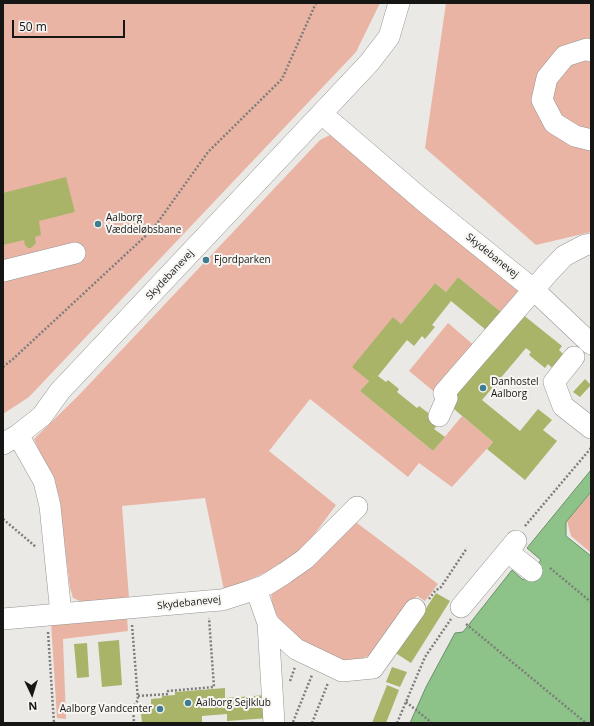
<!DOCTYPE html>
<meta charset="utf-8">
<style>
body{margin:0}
#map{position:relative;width:594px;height:726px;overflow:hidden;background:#eae9e5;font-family:"Open Sans",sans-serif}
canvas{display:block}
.frame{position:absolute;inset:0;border:4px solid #161615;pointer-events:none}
.north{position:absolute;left:12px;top:674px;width:40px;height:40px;-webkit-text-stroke:3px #f7f6f2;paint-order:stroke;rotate:176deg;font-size:11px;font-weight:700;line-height:16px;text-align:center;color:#161615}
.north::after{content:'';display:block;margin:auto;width:14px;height:18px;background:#161615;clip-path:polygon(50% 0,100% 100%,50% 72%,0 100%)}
.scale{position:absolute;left:12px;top:20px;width:113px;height:18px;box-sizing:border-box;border:2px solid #161615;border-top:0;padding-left:5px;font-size:12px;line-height:14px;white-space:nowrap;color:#161615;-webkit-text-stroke:3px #f7f6f2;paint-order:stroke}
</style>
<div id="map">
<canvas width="594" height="726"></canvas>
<div class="frame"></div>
<div class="north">N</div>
<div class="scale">50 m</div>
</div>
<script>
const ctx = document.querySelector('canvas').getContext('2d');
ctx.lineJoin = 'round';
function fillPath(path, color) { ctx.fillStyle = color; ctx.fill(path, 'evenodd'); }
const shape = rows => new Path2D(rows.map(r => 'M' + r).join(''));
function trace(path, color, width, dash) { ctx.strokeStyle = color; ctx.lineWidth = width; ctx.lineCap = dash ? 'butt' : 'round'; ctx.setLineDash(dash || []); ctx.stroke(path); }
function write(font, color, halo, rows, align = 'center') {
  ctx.font = font + ' "Open Sans",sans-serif'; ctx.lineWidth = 4; ctx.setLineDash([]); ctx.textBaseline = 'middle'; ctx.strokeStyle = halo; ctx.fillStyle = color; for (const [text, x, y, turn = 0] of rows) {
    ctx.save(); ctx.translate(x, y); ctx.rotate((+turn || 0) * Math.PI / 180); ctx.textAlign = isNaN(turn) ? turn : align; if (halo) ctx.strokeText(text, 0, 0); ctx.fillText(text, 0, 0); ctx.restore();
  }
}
const green = shape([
 [3,3,380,3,356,52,29,397,3,414],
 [446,3,591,3,591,232,536,245,425,148],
 [330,135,520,292,501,312,458,277,446,292,435,283,401,324,393,318,369,381,360,391,433,451,462,416,493,442,452,487,419,463,408,477,310,399,269,451,336,505,302,551,272,570,224,590,205,498,122,506,129,598,82,602,73,598,70,588,59,496,34,439,79,395,320,140],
 [448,323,476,347,437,394,409,371],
 [591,493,591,553,571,536,567,521],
 [353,520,438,584,425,601,417,596,381,650,350,664,290,638,272,606,271,590],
 [127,616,128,631,63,639,66,719,57,718,51,622]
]);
const water = shape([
 [591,470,591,492,566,522,566,536,591,556,591,723,410,723,426,687,455,633,463,632,512,570,523,580,541,560,527,548,591,470]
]);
const building = shape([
 [66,177,75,212,39,221,41,235,35,237,36,243,31,248,28,248,25,245,24,240,3,245,3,193],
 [458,277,501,312,486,330,451,301,432,325,435,327,425,339,422,336,414,346,407,340,378,376,386,382,388,380,399,389,397,392,417,408,419,406,431,415,438,424,434,429,445,437,433,451,360,391,369,381,352,367,393,317,401,324,435,283,446,292],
 [522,314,562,346,559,350,563,354,552,368,548,364,545,368,529,355,531,352,526,348,482,400,520,431,538,409,552,420,543,430,557,441,525,480,487,449,493,442,448,404],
 [585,379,591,385,580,397,573,392],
 [436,593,450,601,411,663,394,652,410,633],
 [119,640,122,685,102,687,98,642],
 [87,643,89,677,77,678,74,644],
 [392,667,407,672,400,687,386,682],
 [387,685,399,690,386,723,372,723],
 [225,688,225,698,267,695,269,718,227,721,227,714,202,716,202,723,142,723,140,704,151,704,151,699,162,698,162,696,175,695,175,692]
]);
const path = shape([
 [3,367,13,359,153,229,208,152,282,79,316,3],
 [3,519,36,547],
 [525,526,591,448],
 [550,568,591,602],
 [429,599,435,591,441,587,467,548],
 [466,624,586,723],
 [132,625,138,700,133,707,134,723],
 [48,632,54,723],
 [290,681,295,667],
 [138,696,168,694,168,691,214,687,209,618],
 [406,702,432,723],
 [293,722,312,675],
 [312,723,328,683],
 [397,723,425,657,451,619]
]);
const minor = shape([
 [591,51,587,49,565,56,547,78,542,100,554,123,575,136,591,140],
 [322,114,426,203,534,290,591,344],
 [3,271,75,253],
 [574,357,554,382,563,406,591,428],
 [439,416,447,398,444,393,548,273,564,256,585,245,591,244],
 [18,435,44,481,50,506,61,614],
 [3,444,18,435,42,416,60,391,369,63,389,37,399,3],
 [508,552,532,571],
 [256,589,268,623,296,649,342,671,373,668,415,609],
 [461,607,516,541],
 [3,619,208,601,222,600,244,593,266,585,285,573,305,559,357,507],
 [268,623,274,723]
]);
const markers = [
 [98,224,4,"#3e7d91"],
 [206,260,4,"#3e7d91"],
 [483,388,4,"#3e7d91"],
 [188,703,4,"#3e7d91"],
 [160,709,4,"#3e7d91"]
];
const poiNames = [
 ["Aalborg",106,218],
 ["Væddeløbsbane",106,230],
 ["Fjordparken",214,260],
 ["Danhostel",491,382],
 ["Aalborg",491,394],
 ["Aalborg Sejlklub",196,703],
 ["Aalborg Vandcenter",152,709,"right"]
];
const streetNames = [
 ["Skydebanevej",492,256,39],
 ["Skydebanevej",170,275,-47],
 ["Skydebanevej",189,603,-6]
];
fillPath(green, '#eab4a5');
fillPath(water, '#8dc388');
trace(water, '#698f66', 1);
fillPath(building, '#a9b469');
trace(minor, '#959491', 22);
trace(path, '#7e7d7b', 2.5, [2, 2]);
trace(minor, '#fff', 21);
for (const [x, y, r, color] of markers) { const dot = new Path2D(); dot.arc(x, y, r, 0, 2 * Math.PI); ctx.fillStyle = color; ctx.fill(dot); trace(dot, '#f7f6f2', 1.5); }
write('10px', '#161615', '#f7f6f2', poiNames, 'left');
write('10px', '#161615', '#f7f6f2', streetNames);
</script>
